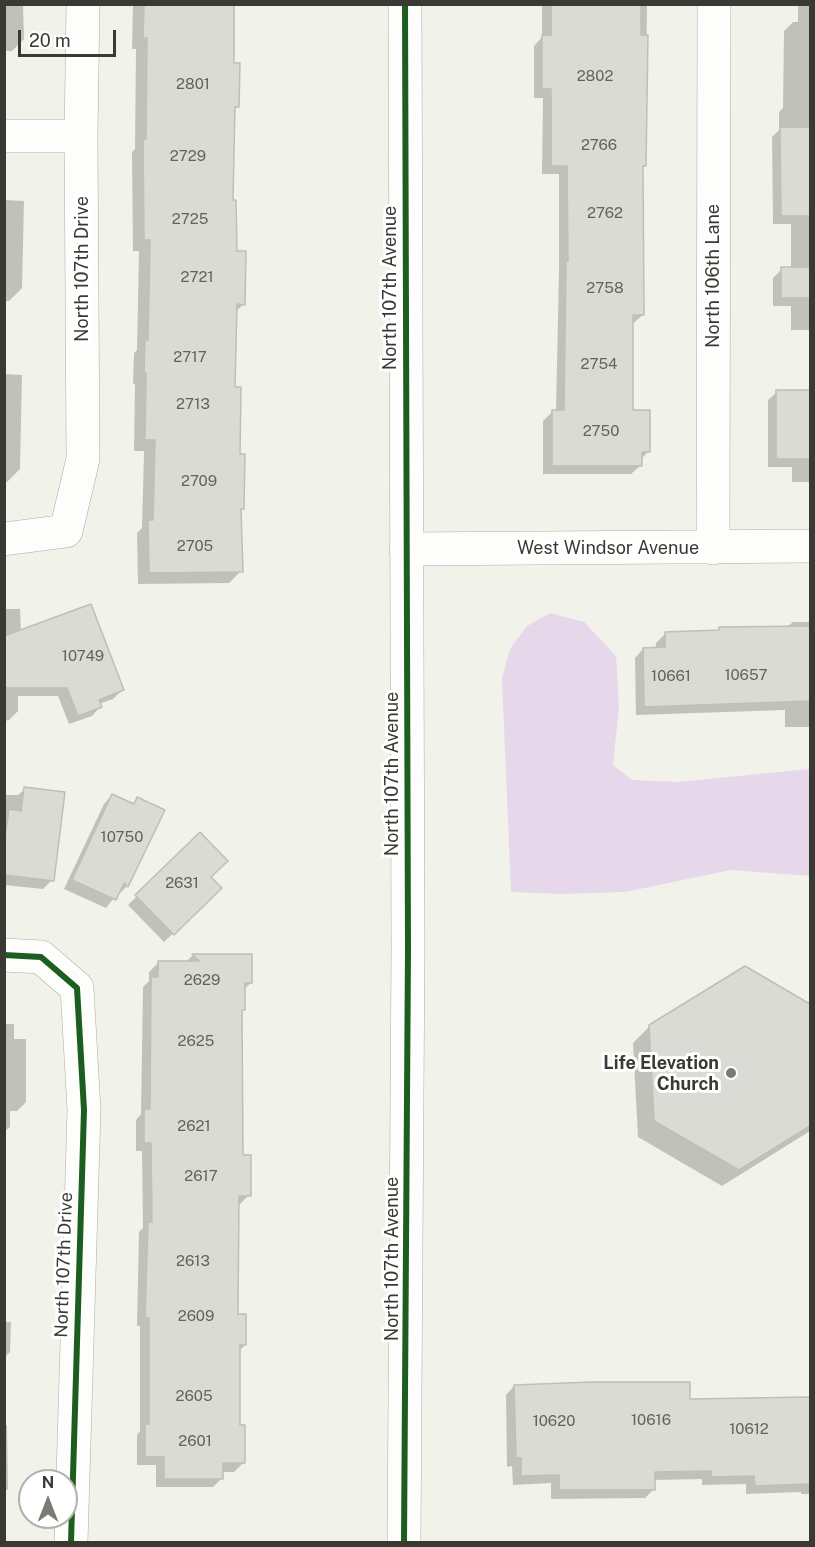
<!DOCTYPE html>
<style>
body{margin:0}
#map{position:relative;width:815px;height:1547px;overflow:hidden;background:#f1f2ea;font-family:"Public Sans",sans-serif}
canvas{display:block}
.frame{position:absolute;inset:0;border:6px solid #393a33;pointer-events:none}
.north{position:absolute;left:18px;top:1469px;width:60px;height:60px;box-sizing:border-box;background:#fff;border:2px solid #b0b0ad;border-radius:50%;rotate:0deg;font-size:16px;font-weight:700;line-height:24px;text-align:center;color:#393a33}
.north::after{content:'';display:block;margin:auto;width:21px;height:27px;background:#797a73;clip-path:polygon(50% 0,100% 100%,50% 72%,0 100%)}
.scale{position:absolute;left:18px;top:30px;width:98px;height:27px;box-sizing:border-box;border:3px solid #393a33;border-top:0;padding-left:8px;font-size:18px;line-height:21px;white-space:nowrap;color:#393a33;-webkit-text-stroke:4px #fff;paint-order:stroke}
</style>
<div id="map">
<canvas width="815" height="1547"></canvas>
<div class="frame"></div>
<div class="north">N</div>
<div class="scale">20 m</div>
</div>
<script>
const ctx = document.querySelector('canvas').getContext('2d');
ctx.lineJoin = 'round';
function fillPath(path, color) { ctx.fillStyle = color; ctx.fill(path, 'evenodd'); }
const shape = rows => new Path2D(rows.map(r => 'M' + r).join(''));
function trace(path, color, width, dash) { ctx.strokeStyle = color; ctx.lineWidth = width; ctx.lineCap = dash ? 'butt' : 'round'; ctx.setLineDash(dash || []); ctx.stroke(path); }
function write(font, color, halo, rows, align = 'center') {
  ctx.font = font + ' "Public Sans",sans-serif'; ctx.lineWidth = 6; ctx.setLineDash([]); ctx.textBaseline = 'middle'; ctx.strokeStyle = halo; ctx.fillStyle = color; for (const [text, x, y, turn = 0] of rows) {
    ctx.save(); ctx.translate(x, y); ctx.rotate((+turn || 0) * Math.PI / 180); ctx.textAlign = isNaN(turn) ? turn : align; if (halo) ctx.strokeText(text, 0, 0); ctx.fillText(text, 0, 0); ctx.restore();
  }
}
const green = shape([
 [550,613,584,622,616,656,619,708,613,765,632,780,678,782,810,769,810,876,731,870,625,892,560,894,511,892,502,678,510,649,527,626]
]);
const shadow = shape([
 [4,4,23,4,24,39,12,51,4,51],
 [133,4,233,4,232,64,238,106,233,111,232,201,235,253,244,304,235,312,233,388,242,508,240,510,241,571,229,583,138,584,137,533,142,528,144,451,134,451,135,384,133,384,134,353,137,350,139,251,133,251,132,152,135,149,136,49,132,49],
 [542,4,647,4,645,166,641,170,643,315,632,324,631,412,649,451,640,460,640,466,631,474,543,474,543,421,552,412,556,412,559,270,559,174,542,174,543,98,534,98,534,46,542,37],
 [798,4,810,4,810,330,791,330,791,306,773,306,773,278,782,269,791,268,791,224,773,224,772,137,779,130,779,112,783,108,784,31,793,22,798,22],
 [4,200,24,201,22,288,9,301,4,301],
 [4,374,22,375,20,469,7,482,4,482],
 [810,391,810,482,792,482,792,467,768,467,768,400,777,392],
 [4,609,20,609,21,632,122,690,113,699,99,704,100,707,92,716,69,724,58,696,18,696,18,711,9,720,4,721],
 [793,622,810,622,810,727,785,727,785,710,636,715,635,658,643,649,656,649,656,643,665,634,716,632,720,629,787,627],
 [25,789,52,880,43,889,4,885,4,795,18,795],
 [112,795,132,805,138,799,163,811,127,886,118,895,117,894,106,908,64,889,104,804],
 [200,834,209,877,220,888,164,942,128,905],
 [193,955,251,955,251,983,243,990,243,1009,240,1012,242,1156,249,1195,240,1204,237,1204,237,1315,245,1345,239,1351,239,1426,243,1463,234,1472,222,1472,222,1478,213,1487,156,1487,156,1465,137,1465,137,1435,140,1431,140,1326,137,1326,139,1232,143,1228,142,1151,136,1151,136,1120,141,1114,143,987,149,981,149,972,158,963,185,963],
 [745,967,810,1006,810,1131,722,1186,638,1137,633,1043,650,1026],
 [4,1024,14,1024,14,1039,26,1039,26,1102,17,1111,10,1111,10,1127,4,1132],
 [4,1304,5,1322,11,1322,10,1352,4,1358],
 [514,1386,689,1400,810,1398,810,1494,801,1494,801,1492,746,1494,746,1484,702,1485,702,1479,653,1480,654,1489,645,1498,551,1499,551,1483,513,1485,512,1466,507,1467,506,1395],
 [4,1425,7,1425,8,1489,4,1492]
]);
const building = shape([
 [144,4,234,4,234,63,240,63,239,107,235,107,233,200,236,200,237,251,246,251,245,305,237,304,235,387,241,387,240,454,245,454,244,509,241,509,243,572,149,573,148,520,153,520,155,440,145,440,146,373,144,373,145,340,148,340,150,240,144,240,143,139,146,139,147,38,143,38,144,4],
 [551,4,641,4,641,35,648,35,646,166,643,166,644,315,633,315,633,410,650,410,650,452,642,452,642,466,552,466,552,410,564,410,566,261,568,261,567,166,551,166,551,89,542,89,542,35,551,35,551,4],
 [780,127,810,127,810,216,781,216,780,127],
 [781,267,810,267,810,298,781,298,781,267],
 [776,390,810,390,810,459,776,459,776,390],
 [91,604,124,690,99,700,102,707,78,716,67,688,4,688,4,636,91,604],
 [810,626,810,701,644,707,643,648,665,647,665,632,719,630,719,627,810,626],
 [24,787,65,792,54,881,4,875,4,845,9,809,21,811,24,787],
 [112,794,134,804,137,797,165,810,128,887,124,883,116,900,72,880,112,794],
 [200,832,228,861,211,877,222,888,174,935,135,895,200,832],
 [192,954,252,954,252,983,245,983,245,1010,242,1010,243,1155,251,1155,251,1196,239,1196,238,1314,246,1314,246,1345,240,1345,240,1425,245,1425,245,1463,223,1463,223,1479,164,1479,164,1457,145,1457,145,1424,149,1424,149,1318,145,1318,148,1222,152,1222,151,1143,144,1143,144,1109,150,1109,151,977,158,977,158,961,199,961,192,954],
 [745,966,810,1004,810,1126,739,1170,654,1121,649,1025,745,966],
 [591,1382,690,1382,690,1399,810,1397,810,1484,755,1486,754,1476,711,1477,711,1471,655,1472,655,1490,559,1490,559,1475,521,1476,521,1458,516,1458,514,1385,591,1382]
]);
const street = shape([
 [4,136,81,136],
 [4,539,66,531,83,459,81,136,83,4],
 [713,548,714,4],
 [406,549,810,546],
 [4,955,41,957,77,988,84,1110,71,1542]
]);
const secondary = shape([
 [404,1542,408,949,405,4]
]);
const cycleway = shape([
 [4,955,41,957,77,988,84,1110,71,1542],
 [404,1542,408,949,405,4]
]);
const markers = [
 [731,1073,6,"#797a73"]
];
const numberNames = [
 ["2802",595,76],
 ["2801",193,84],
 ["2766",599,145],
 ["2729",188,156],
 ["2762",605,213],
 ["2725",190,219],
 ["2721",197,277],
 ["2758",605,288],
 ["2717",190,357],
 ["2754",599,364],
 ["2713",193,404],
 ["2750",601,431],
 ["2709",199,481],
 ["2705",195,546],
 ["10749",83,656],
 ["10657",746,675],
 ["10661",671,676],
 ["10750",122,837],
 ["2631",182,883],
 ["2629",202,980],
 ["2625",196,1041],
 ["2621",194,1126],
 ["2617",201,1176],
 ["2613",193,1261],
 ["2609",196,1316],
 ["2605",194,1396],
 ["10616",651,1420],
 ["10620",554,1421],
 ["10612",749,1429],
 ["2601",195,1441]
];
const streetNames = [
 ["North 107th Drive",82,269,-90],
 ["North 106th Lane",713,276,-90],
 ["North 107th Avenue",390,288,-90],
 ["West Windsor Avenue",608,548],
 ["North 107th Avenue",392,774,-90],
 ["North 107th Avenue",392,1259,-90],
 ["North 107th Drive",64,1265,-88]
];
const poiNames = [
 ["Life Elevation",719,1063],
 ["Church",719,1084]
];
fillPath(green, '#e7d7eb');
fillPath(shadow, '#0003');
fillPath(building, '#dadbd4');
trace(building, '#bebfb8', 1.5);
trace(street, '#acaca6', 34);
trace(secondary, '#acaca6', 34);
trace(street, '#fdfdfc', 33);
trace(secondary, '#fdfdfc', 33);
trace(cycleway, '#1b5e20', 6);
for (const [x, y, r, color] of markers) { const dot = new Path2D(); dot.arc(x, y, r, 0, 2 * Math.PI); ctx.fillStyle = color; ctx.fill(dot); trace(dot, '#fff', 2); }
write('15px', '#62635c', null, numberNames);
write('18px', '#393a33', '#fff', streetNames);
write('bold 18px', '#393a33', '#fff', poiNames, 'right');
</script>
